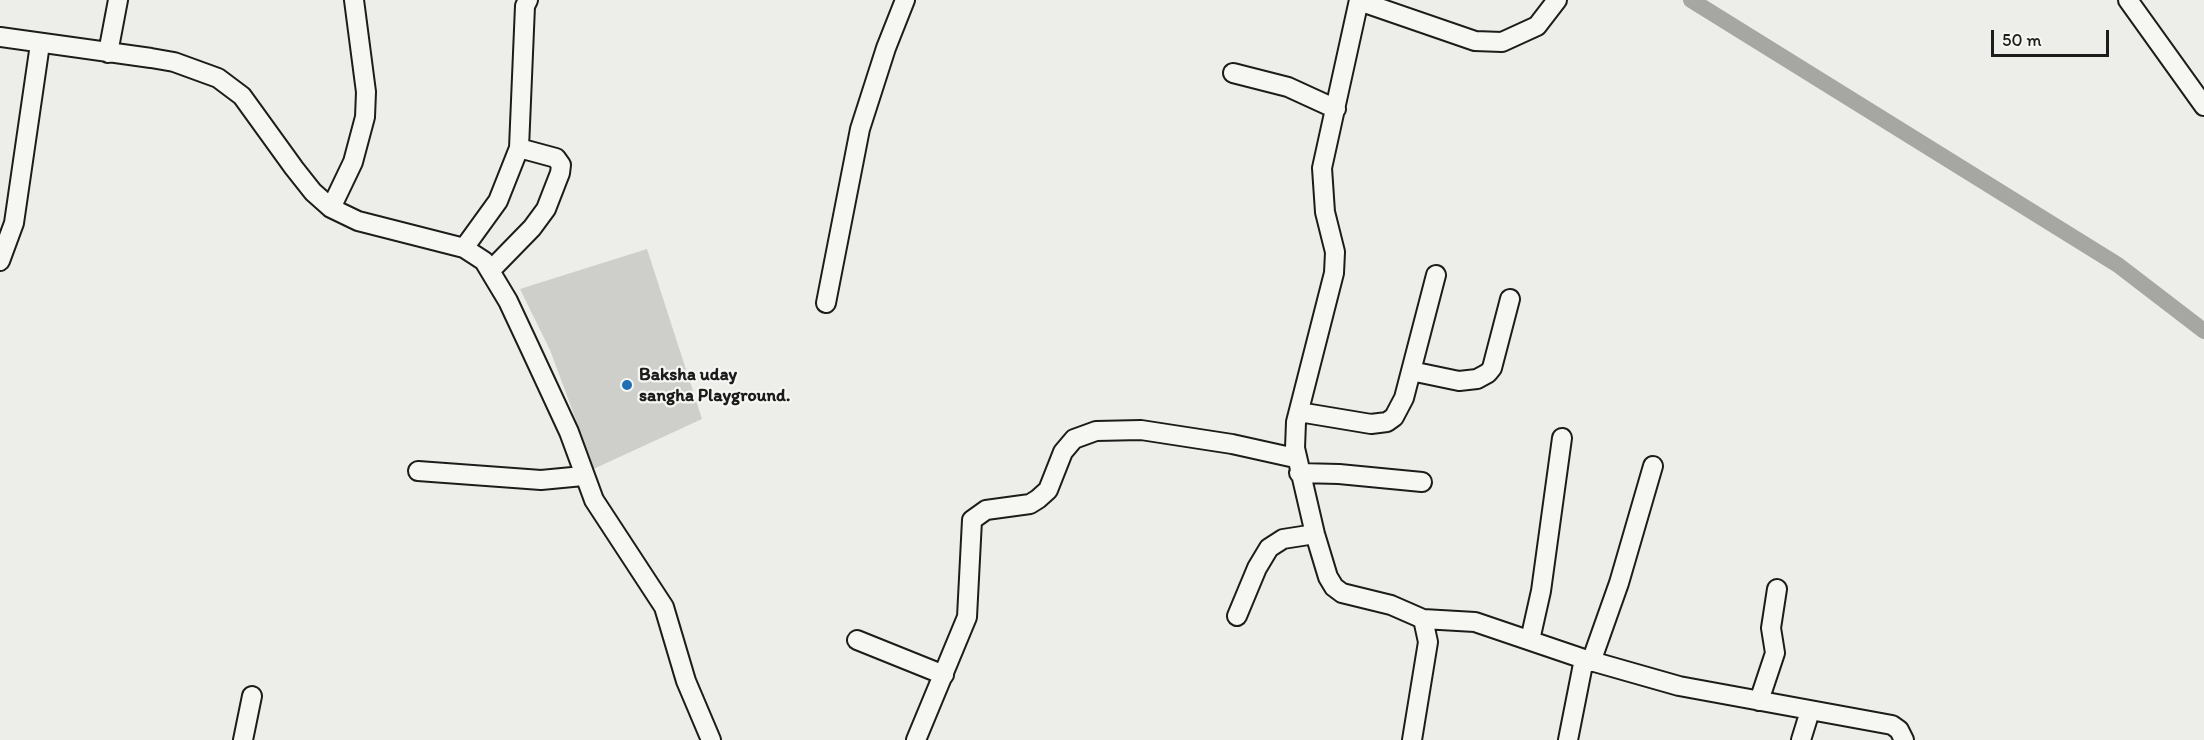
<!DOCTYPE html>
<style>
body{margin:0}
#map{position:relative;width:2204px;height:740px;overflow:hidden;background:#edede9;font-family:Itim,sans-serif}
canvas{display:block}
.scale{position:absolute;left:1991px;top:30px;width:118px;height:27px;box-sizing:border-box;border:3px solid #1c1c1c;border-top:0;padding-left:8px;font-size:18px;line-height:21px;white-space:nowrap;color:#1c1c1c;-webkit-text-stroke:4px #f6f6f2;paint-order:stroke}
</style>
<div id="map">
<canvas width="2204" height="740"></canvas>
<div class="scale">50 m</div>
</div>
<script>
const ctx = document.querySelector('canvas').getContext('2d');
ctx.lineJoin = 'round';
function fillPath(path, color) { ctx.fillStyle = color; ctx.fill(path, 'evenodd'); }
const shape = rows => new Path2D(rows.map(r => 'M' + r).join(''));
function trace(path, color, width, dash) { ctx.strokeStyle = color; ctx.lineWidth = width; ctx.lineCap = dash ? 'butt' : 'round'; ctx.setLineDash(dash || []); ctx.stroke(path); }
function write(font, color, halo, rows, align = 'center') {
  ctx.font = font + ' Itim,sans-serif'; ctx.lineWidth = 4.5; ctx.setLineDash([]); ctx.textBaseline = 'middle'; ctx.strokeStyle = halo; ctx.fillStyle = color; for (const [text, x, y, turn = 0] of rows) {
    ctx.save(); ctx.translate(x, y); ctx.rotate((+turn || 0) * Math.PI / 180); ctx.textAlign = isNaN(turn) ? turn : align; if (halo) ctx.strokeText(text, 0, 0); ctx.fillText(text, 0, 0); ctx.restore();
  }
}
const green = shape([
 [647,249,702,419,589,471,579,428,550,350,520,289]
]);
const canal = shape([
 [1691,0,2118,265,2204,331]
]);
const minor = shape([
 [1359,0,1322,168,1325,212,1335,252,1334,273,1296,422,1295,448,1315,534,1328,577,1334,587,1342,593,1391,605,1423,619,1475,622,1584,659,1679,686,1892,725,1899,730,1904,740],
 [2128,0,2204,106],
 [1359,1,1475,41,1502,42,1537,26,1557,0],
 [0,37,151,58,174,62,218,78,242,96,294,168,313,192,331,208,358,221,464,248,484,261,508,301,530,348,569,432,594,500,664,607,686,681,711,740],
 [108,53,118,0],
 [1233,73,1288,87,1336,109],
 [331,208,353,162,365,117,366,92,354,0],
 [464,248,498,201,519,148,525,6,528,0],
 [0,261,14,223,40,44],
 [491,270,532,228,546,209,560,173,561,165,556,158,519,148],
 [826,303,860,129,886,48,905,0],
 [1411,371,1459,381,1477,379,1488,373,1492,368,1510,299],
 [1299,412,1371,424,1387,422,1394,417,1404,398,1436,275],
 [418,471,541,480,583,476],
 [1299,473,1339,474,1422,482],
 [1237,616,1257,568,1269,548,1283,539,1315,534],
 [857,640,944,675],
 [1530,640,1541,591,1562,438],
 [1591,662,1619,583,1653,466],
 [1759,701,1775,653,1771,628,1777,589],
 [243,740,252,696],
 [916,740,967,617,972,520,986,510,1030,504,1038,499,1048,490,1063,452,1074,439,1096,431,1141,430,1232,444,1295,458],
 [1412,740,1428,642,1423,619],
 [1568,740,1584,659],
 [1801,740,1810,711]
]);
const markers = [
 [627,385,6,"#1f6fb2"]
];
const poiNames = [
 ["Baksha uday",639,375],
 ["sangha Playground.",639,396]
];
fillPath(green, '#cececb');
trace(canal, '#a6a6a3', 16);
trace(minor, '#1c1c1c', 22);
trace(minor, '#f6f6f2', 18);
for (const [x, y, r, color] of markers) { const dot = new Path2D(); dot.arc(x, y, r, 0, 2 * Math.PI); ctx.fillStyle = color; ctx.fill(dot); trace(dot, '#f6f6f2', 2); }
write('bold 18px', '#1c1c1c', '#f6f6f2', poiNames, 'left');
</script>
